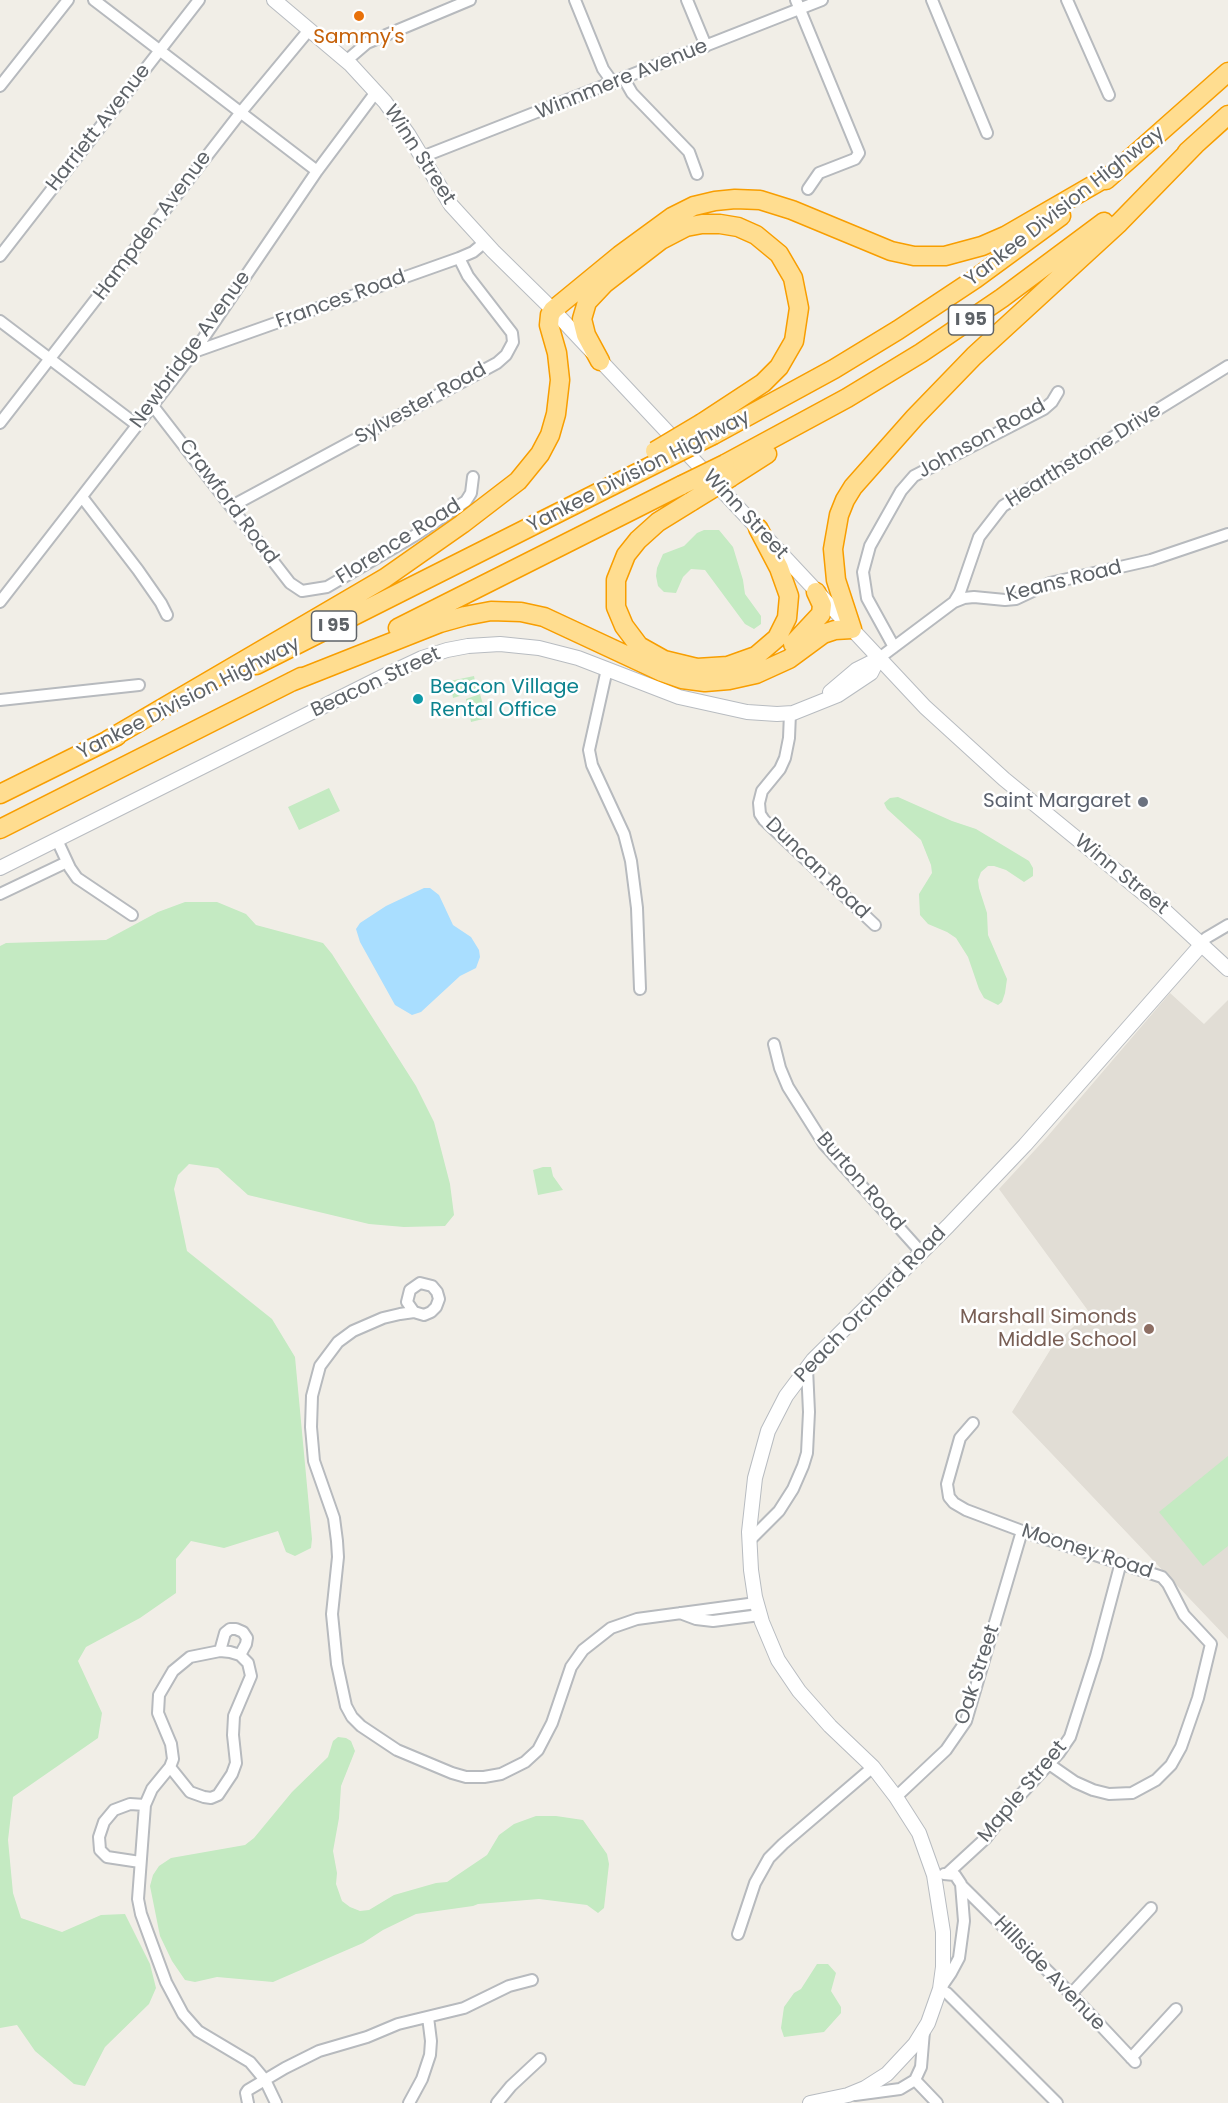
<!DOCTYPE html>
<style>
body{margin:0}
canvas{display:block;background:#f1eee7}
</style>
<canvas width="1228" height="2103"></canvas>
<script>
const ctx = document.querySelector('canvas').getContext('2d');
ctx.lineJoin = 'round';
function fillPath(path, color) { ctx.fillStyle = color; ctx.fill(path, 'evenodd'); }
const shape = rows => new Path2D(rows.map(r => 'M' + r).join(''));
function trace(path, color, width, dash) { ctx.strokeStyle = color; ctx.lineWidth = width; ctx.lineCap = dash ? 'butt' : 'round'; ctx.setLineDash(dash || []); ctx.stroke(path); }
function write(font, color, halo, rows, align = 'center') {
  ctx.font = font + ' Poppins,sans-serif'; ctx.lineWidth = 5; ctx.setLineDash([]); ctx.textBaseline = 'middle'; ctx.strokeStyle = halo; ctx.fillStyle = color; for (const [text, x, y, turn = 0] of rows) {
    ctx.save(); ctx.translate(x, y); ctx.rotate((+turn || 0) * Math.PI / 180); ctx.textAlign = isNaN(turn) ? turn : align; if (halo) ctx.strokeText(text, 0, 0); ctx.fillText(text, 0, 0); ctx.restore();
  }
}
const education = shape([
 [1170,993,1204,1024,1228,1000,1228,1639,1012,1412,1052,1347,1089,1312,999,1189,1047,1137]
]);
const green = shape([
 [704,530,719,530,733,547,743,580,745,594,761,616,761,624,754,629,745,624,705,570,691,569,683,577,676,593,664,592,658,586,656,576,657,568,663,554,684,546,697,533],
 [474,676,477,691,453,698,450,681],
 [480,694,487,718,471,722,466,699],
 [329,788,340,811,299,830,288,807],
 [898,797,952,821,976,829,1029,861,1033,868,1033,876,1024,882,1006,870,994,866,988,866,981,872,978,880,979,888,987,913,988,935,1007,979,1005,993,1002,1002,998,1005,984,998,979,989,968,957,956,938,947,932,928,924,920,915,919,894,932,873,931,865,921,840,887,809,884,803,890,798],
 [185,902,217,902,246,914,256,925,323,943,332,954,416,1086,434,1122,450,1184,454,1215,445,1226,404,1227,369,1224,248,1195,218,1168,189,1164,178,1175,174,1189,187,1251,272,1319,295,1357,312,1539,311,1548,295,1556,286,1552,278,1531,224,1548,191,1541,176,1559,176,1593,140,1618,86,1647,78,1661,102,1713,98,1738,13,1797,8,1840,13,1893,21,1918,62,1932,101,1915,125,1914,150,1964,156,1988,149,2004,105,2047,85,2086,74,2084,35,2051,17,2025,0,2028,0,946,6,943,106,940,158,912],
 [543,1167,551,1167,553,1176,563,1190,538,1195,533,1170],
 [1228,1456,1228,1546,1203,1566,1159,1512],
 [338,1737,346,1738,351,1741,355,1751,341,1786,339,1818,333,1851,337,1873,336,1884,342,1901,350,1907,360,1911,369,1910,394,1895,436,1883,447,1882,487,1855,499,1835,514,1824,536,1816,556,1816,583,1820,607,1854,609,1864,604,1908,598,1913,587,1905,539,1899,478,1904,473,1906,416,1914,383,1930,363,1943,273,1982,217,1977,195,1982,185,1980,172,1961,160,1936,150,1886,153,1875,159,1866,171,1858,245,1845,254,1838,292,1792,328,1757,333,1741],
 [817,1964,828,1964,836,1973,831,1991,841,2007,841,2013,824,2032,784,2037,781,2028,784,2007,794,1993,801,1989]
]);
const water = shape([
 [424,888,430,888,439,895,453,925,471,937,479,950,480,957,476,968,460,976,421,1012,412,1015,395,1005,360,942,356,929,360,923,386,906]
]);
const street = shape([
 [94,0,317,171],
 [575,0,603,69,613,83],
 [687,0,706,46],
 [796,0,859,153,855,159,819,173,808,189],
 [932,0,987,133],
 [1067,0,1109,95],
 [346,61,367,43,470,0],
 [624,79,632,93,689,152,697,174],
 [0,86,68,0],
 [422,157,822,0],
 [0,256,199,0],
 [0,321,137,425],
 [194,352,459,258,473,252,485,242],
 [153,406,290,583,302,591,327,587,414,536,466,501,471,493,473,477],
 [0,423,241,112,309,30],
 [82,497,138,570,161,603,167,615],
 [232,506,497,363,506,355,513,342,512,333,468,276,459,258],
 [0,602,194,352,317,171,376,92],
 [954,602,960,592,979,537,1003,506,1037,484,1228,366],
 [894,647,867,598,863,572,870,546,901,491,914,476,1044,409,1052,402,1058,392],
 [878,659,954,602,964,598,974,597,1005,600,1016,599,1050,583,1151,560,1228,534],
 [607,669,589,750,592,765,624,834,631,861,637,908,640,989],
 [0,700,139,685],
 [790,713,789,738,785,758,780,769,762,791,759,803,760,814,764,820,875,925],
 [57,840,70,868,77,878,132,915],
 [0,894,67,862],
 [1202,944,1206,938,1228,925],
 [774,1044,780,1068,788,1087,824,1144,921,1252],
 [414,1312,407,1302,410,1290,420,1283,432,1286,437,1292,439,1299,436,1307,431,1312,424,1315,414,1312,400,1314,383,1318,353,1331,338,1342,320,1366,312,1396,311,1427,314,1461,334,1518,337,1541,338,1557,332,1614,337,1664,346,1706,352,1717,361,1726,397,1750,452,1773,466,1777,484,1777,501,1774,525,1762,538,1750,552,1723,571,1667,583,1650,611,1628,637,1619,756,1603],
 [973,1423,960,1438,947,1484,949,1497,954,1503,966,1510,1022,1531,1162,1577,1168,1584,1184,1615,1211,1644,1198,1698,1181,1747,1171,1765,1156,1780,1132,1793,1109,1794,1093,1790,1075,1782,1049,1764],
 [749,1541,779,1511,793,1489,803,1466,807,1453,809,1412,807,1368],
 [680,1613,696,1619,713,1621,760,1615],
 [220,1651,225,1633,230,1629,236,1629,243,1632,247,1638,246,1644,240,1655],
 [170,1767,190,1792,204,1797,211,1798,218,1795,232,1774,236,1763,233,1735,234,1716,251,1676,248,1663,240,1655,230,1652,220,1651,190,1657,173,1671,159,1695,158,1713,171,1744,173,1759,170,1767,152,1789,145,1805,138,1899,141,1914,166,1982,183,2014,198,2031,250,2062,265,2080,276,2103],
 [896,1797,946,1750,966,1721,1022,1531],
 [140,1862,107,1857,100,1850,99,1837,104,1822,114,1810,130,1804,145,1805],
 [948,1873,986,1838,1012,1804,1059,1753,1070,1737,1096,1656,1121,1562],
 [944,1874,955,1875,961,1884,964,1921,959,1958,951,1973,940,1989,947,1993,1057,2103],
 [963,1887,1071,1994,1135,2062],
 [738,1934,755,1883,769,1858,783,1844,873,1767],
 [1071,1994,1151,1908],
 [1131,2058,1176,2009],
 [915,2080,937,2103],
 [855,2095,900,2089,915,2080,921,2067,924,2031],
 [248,2103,246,2093,248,2090,285,2068,319,2051,367,2037,398,2024,464,2008,509,1986,532,1980],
 [409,2103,422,2079,430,2055,431,2041,428,2017],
 [497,2103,511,2086,540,2059]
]);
const secondary = shape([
 [274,0,351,65,385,102,408,134,451,205,493,251,553,310,925,707,1004,779,1164,910,1228,969],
 [830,692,856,670,878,659],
 [0,868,384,676,422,658,447,650,468,646,500,644,539,648,578,658,679,697,747,712,777,714,793,713,838,695,871,673,878,659],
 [810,2103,848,2095,865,2088,887,2074,915,2044,928,2023,940,1989,943,1967,943,1932,934,1875,919,1833,896,1797,873,1767,830,1726,799,1691,778,1660,762,1622,755,1597,751,1570,749,1532,755,1478,768,1431,786,1396,813,1360,948,1226,1025,1145,1202,944]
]);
const highway = shape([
 [1187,152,1228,115],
 [1106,180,1228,72],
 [600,361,586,335,582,319,587,302,604,284,661,240,686,227,702,224,720,224,738,227,756,235,779,254,793,278,799,308,794,341,779,367,763,383,702,423],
 [713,435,834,369,898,330,975,279,1061,216],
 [725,464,847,398,921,353,1002,298,1104,222],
 [731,477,767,454],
 [692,501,658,522,638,540,626,555,616,580,616,607,624,626,639,646,664,660,697,668,728,666,756,656,777,638,787,618,789,596,779,568,758,528],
 [398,628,682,485],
 [793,644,821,614,822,605,816,592],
 [256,665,667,458],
 [291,682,440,623,465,616,491,611,521,612,544,617,662,672,682,679,705,682,729,680,756,674,789,659,823,634,835,630,852,629,836,580,833,549,839,515,845,500,853,487,915,417,974,356,1119,223,1195,145],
 [108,740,385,578,462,524,518,481,540,454,550,435,556,414,560,380,557,353,549,325,550,315,553,310,620,255,672,217,694,206,715,201,735,199,760,200,792,210,891,251,914,256,945,256,982,246,1005,236,1114,173],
 [0,794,117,736],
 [0,829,301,677]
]);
const highwayBridge = shape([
 [655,451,702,423],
 [667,458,713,435],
 [682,485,725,464],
 [692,501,731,477]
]);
const markers = [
 [359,16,6,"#e8710a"],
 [418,699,6,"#0f9aa8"],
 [1143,802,6,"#6b7280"],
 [1149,1329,6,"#8d6e63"]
];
const shields = [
 [971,320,45],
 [334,626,45]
];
const shieldNames = [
 ["I 95",971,320],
 ["I 95",334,626]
];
const foodNames = [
 ["Sammy's",359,38]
];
const streetNames = [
 ["Winnmere Avenue",622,80,-22],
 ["Harriett Avenue",99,128,-52],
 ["Winn Street",419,155,57],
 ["Yankee Division Highway",1065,207,-38],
 ["Hampden Avenue",153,226,-53],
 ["Frances Road",341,300,-20],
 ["Newbridge Avenue",191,350,-54],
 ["Sylvester Road",421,404,-29],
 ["Johnson Road",982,439,-29],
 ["Hearthstone Drive",1084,456,-32],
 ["Yankee Division Highway",639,472,-27],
 ["Crawford Road",228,502,53],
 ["Winn Street",745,515,47],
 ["Florence Road",399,542,-32],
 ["Keans Road",1064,582,-14],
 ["Beacon Street",376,683,-25],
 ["Yankee Division Highway",189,699,-27],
 ["Duncan Road",817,869,44],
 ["Winn Street",1121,875,39],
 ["Burton Road",860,1182,49],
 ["Peach Orchard Road",871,1305,-46],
 ["Mooney Road",1087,1552,18],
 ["Oak Street",978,1675,-72],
 ["Maple Street",1023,1792,-50],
 ["Hillside Avenue",1049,1974,46]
];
const cultureNames = [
 ["Beacon Village",430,688],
 ["Rental Office",430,711]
];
const worshipNames = [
 ["Saint Margaret",1131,802]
];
const educationNames = [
 ["Marshall Simonds",1137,1318],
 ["Middle School",1137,1341]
];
fillPath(education, '#e1ddd5');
fillPath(green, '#c4eac2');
fillPath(water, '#a9deff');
trace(street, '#b7babe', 14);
trace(secondary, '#b8bcc1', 16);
trace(highway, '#f89e00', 21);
trace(street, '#fff', 10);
trace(secondary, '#fff', 14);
trace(highway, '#ffdd90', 18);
trace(highwayBridge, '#f89e00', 21, []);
trace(highwayBridge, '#ffdd90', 18);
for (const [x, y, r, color] of markers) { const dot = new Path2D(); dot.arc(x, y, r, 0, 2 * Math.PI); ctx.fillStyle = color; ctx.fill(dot); trace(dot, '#fff', 2); }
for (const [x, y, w] of shields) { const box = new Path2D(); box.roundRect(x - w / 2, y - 15, w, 30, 4.5); ctx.fillStyle = '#fff'; ctx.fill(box); trace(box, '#5e6368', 1.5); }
write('bold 18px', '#5e6368', null, shieldNames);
write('20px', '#c56008', '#fff', foodNames);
write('20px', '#5e6368', '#fff', streetNames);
write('20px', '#0d838f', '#fff', cultureNames, 'left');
write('20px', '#5b616d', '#fff', worshipNames, 'right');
write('20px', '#785e54', '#fff', educationNames, 'right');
</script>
